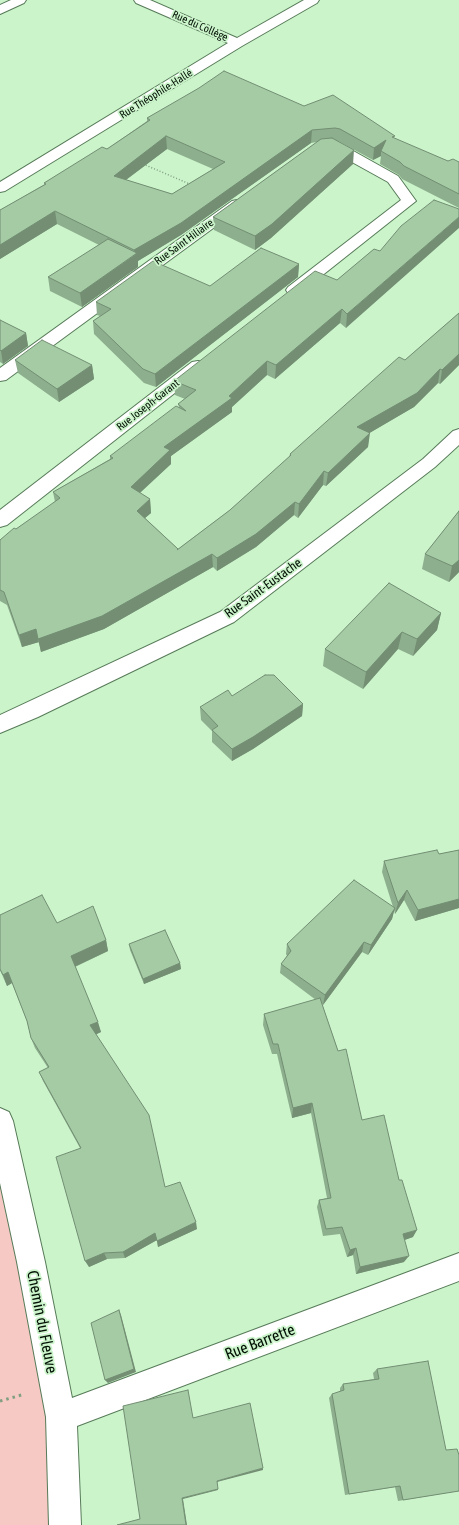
<!DOCTYPE html>
<meta charset="utf-8">
<style>
body{margin:0}
canvas{display:block;background:#cbf4cb}
</style>
<canvas width="459" height="1525"></canvas>
<script>
const ctx = document.querySelector('canvas').getContext('2d');
ctx.lineJoin = 'round';
function fillPath(path, color) { ctx.fillStyle = color; ctx.fill(path, 'evenodd'); }
const shape = rows => new Path2D(rows.map(r => 'M' + r).join(''));
function trace(path, color, width, dash) { ctx.strokeStyle = color; ctx.lineWidth = width; ctx.lineCap = dash ? 'butt' : 'round'; ctx.setLineDash(dash || []); ctx.stroke(path); }
function write(font, color, halo, rows, align = 'center') {
  ctx.font = font + ' "Asap Condensed",sans-serif'; ctx.lineWidth = 3.5; ctx.setLineDash([]); ctx.textBaseline = 'middle'; ctx.strokeStyle = halo; ctx.fillStyle = color; for (const [text, x, y, turn = 0] of rows) {
    ctx.save(); ctx.translate(x, y); ctx.rotate((+turn || 0) * Math.PI / 180); ctx.textAlign = isNaN(turn) ? turn : align; if (halo) ctx.strokeText(text, 0, 0); ctx.fillText(text, 0, 0); ctx.restore();
  }
}
const green = shape([
 [0,1123,65,1525,0,1525]
]);
const pathFar1 = shape([
 [143,164,192,185]
]);
const path = shape([
 [0,1401,25,1394]
]);
const minor = shape([
 [11,0,26,0,24,3,0,14,0,5,11,0],
 [134,0,150,0,237,38,304,0,319,0,317,3,242,46,5,191,0,192,0,182,228,43,136,3,134,0],
 [334,142,339,143,398,176,416,201,300,293,294,295,288,293,286,290,288,287,401,200,388,182,332,151,322,150,320,147,322,144,334,142],
 [237,200,242,201,244,204,242,207,6,380,0,381,0,368,232,201,237,200],
 [198,361,204,362,206,366,204,370,7,525,0,527,0,510,192,362,198,361],
 [459,429,459,445,435,467,234,622,38,717,0,733,0,715,220,612,423,459,453,431,459,429],
 [0,1108,9,1112,13,1121,45,1262,72,1398,459,1253,459,1281,77,1426,81,1525,49,1525,46,1417,17,1262,0,1183,0,1108]
]);
const wall = shape([
 [304,106,394,139,448,161,459,162,459,208,402,179,399,175,380,164,381,156,373,160,338,141,353,164,271,238,255,250,214,230,213,217,317,142,311,143,181,235,138,261,138,267,82,307,50,291,48,277,99,245,57,224,0,259,0,210,45,184,44,183,107,149,147,121,147,118],
 [167,149,213,169,172,194,126,180],
 [374,249,346,328,340,323,275,379,267,375,232,407,232,412,171,456,171,464,140,493,150,499,151,513,145,518,178,549,230,510,289,457,290,454,405,360,459,313,459,365,440,384,438,383,414,407,369,433,368,447,326,486,323,485,298,518,294,515,256,547,217,571,213,567,104,629,41,652,39,642,22,647,7,605,0,601,0,540,55,502,53,492,110,459,110,456,179,407,178,404,185,399,175,395,174,381,337,280],
 [299,264,298,277,156,387,144,383,94,334,93,321,100,316,97,315,96,302,210,286],
 [0,320,26,333,28,346,3,364,0,362],
 [15,360,92,365,94,379,59,402,18,373],
 [459,511,459,572,449,582,422,569,425,554],
 [441,613,437,630,413,656,398,649,363,689,323,666,325,649],
 [232,696,303,704,302,716,253,749,232,761,212,742,212,731,201,720,200,707],
 [459,850,459,908,415,921,404,900,395,914,394,910,392,919,368,955,362,952,323,1005,322,1004,362,1120,413,1237,404,1240,404,1262,356,1274,353,1255,347,1257,340,1234,323,1236,317,1207,319,1200,327,1198,311,1113,292,1118,277,1054,272,1054,263,1025,264,1014,316,1000,280,973,281,964,287,956,286,954,287,944,393,907,382,872,384,861,439,854],
 [0,915,57,923,106,940,108,951,75,967,101,1032,96,1034,165,1187,197,1229,158,1247,157,1240,125,1258,107,1259,89,1267,80,1148,43,1081,39,1072,48,1068,35,1048,31,1038,27,1021,12,983,7,986,0,970],
 [129,944,180,963,181,969,144,984,130,950],
 [377,1369,446,1450,459,1491,398,1501,395,1487,345,1495,329,1398,332,1394,340,1392,340,1388,343,1384,374,1379,373,1373]
]);
const shadedWall = shape([
 [312,130,311,143,181,235,138,261,138,267,82,307,80,293,135,255,134,250],
 [166,136,167,149,115,188,114,176],
 [386,140,381,151,381,156,373,160,374,148],
 [354,150,353,164,271,238,255,250,255,236],
 [55,211,57,224,0,259,0,245],
 [459,217,459,228,346,328,347,314],
 [299,264,298,277,156,387,155,374],
 [342,309,340,323,275,379,276,365],
 [26,333,28,346,3,364,1,351],
 [459,354,459,365,440,384,442,370],
 [267,361,267,375,232,407,232,412,171,456,171,464,132,500,131,487,164,447,229,396],
 [92,365,94,379,59,402,57,389],
 [440,369,438,383,414,407,356,441,357,427],
 [370,433,368,447,326,486,328,473],
 [324,471,323,485,298,518,299,504],
 [150,499,151,513,138,524,137,511],
 [295,502,294,515,256,547,217,571,217,558],
 [212,554,213,567,104,629,41,652,38,639],
 [459,560,459,572,449,582,452,566],
 [441,613,437,630,413,656,417,639],
 [36,629,39,642,22,647,19,635],
 [402,632,398,649,363,689,366,672],
 [303,704,302,716,253,749,232,761,232,749],
 [407,890,404,900,395,914,398,903],
 [459,899,459,908,415,921,418,910],
 [395,908,392,919,368,955,371,945],
 [106,940,108,951,74,967,71,956],
 [364,942,362,952,323,1005,325,995],
 [180,963,181,969,144,984,143,979],
 [8,972,12,983,7,986,3,975],
 [98,1022,101,1032,93,1036,90,1025],
 [312,1103,311,1113,292,1118,293,1108],
 [196,1222,197,1229,158,1247,157,1241],
 [417,1230,413,1237,399,1242,403,1234],
 [155,1233,157,1240,125,1258,123,1252],
 [356,1248,353,1255,347,1257,350,1250],
 [104,1253,107,1259,89,1267,85,1261],
 [409,1256,404,1262,356,1274,360,1267],
 [119,1310,121,1315,136,1372,108,1383,105,1380],
 [263,1468,263,1470,217,1482,217,1481],
 [218,1489,218,1490,183,1499,187,1525,186,1525,182,1498]
]);
const building = shape([
 [224,71,304,106,333,95,395,136,392,137,448,161,453,159,459,162,459,194,404,166,400,162,381,151,386,140,374,148,340,129,335,128,312,130,181,223,134,250,55,211,0,245,0,210,46,184,44,183,102,147,107,149,150,120,147,118,199,88,224,71],
 [166,136,225,162,172,194,114,176,166,136],
 [332,138,354,150,272,224,255,236,213,217,321,139,332,138],
 [434,200,459,209,459,217,347,314,342,309,276,365,267,361,229,396,232,398,164,447,170,450,131,487,150,499,137,511,178,549,177,550,230,510,291,455,290,454,399,357,405,360,459,313,459,354,442,370,440,369,417,393,357,427,370,433,328,473,324,471,299,504,295,502,256,534,217,558,212,554,102,616,38,639,36,629,19,635,4,592,0,590,0,540,14,528,16,529,60,498,53,492,113,458,110,456,176,406,186,411,178,404,196,390,174,381,315,271,337,280,374,249,380,251,401,226,434,200],
 [108,239,137,253,80,293,48,277,108,239],
 [261,248,299,264,155,374,143,369,93,321,111,309,96,302,153,261,210,286,261,248],
 [0,320,26,333,1,351,0,350,0,320],
 [42,340,92,365,57,389,15,360,42,340],
 [459,511,459,560,452,566,425,554,459,511],
 [389,583,441,613,417,639,402,632,366,672,325,649,389,583],
 [265,675,274,675,303,704,253,737,232,749,212,730,218,726,200,707,228,690,232,696,265,675],
 [437,850,439,854,459,850,459,899,418,910,407,890,398,903,384,861,437,850],
 [354,880,395,908,371,945,364,942,325,995,281,964,291,951,287,944,354,880],
 [42,895,57,923,93,906,106,940,71,956,98,1022,90,1025,149,1115,165,1187,180,1182,196,1222,157,1241,155,1233,123,1252,104,1253,85,1261,56,1157,81,1148,39,1072,49,1067,31,1038,27,1021,8,972,3,975,0,969,0,915,42,895],
 [165,930,180,963,143,979,129,944,165,930],
 [320,998,338,1051,346,1049,362,1120,384,1115,399,1180,402,1180,417,1230,403,1234,409,1256,360,1267,356,1248,350,1250,342,1227,326,1229,319,1200,331,1198,312,1103,293,1108,278,1044,273,1044,264,1014,320,998],
 [119,1310,134,1369,105,1380,91,1323,119,1310],
 [428,1361,446,1450,457,1449,459,1455,459,1491,403,1500,400,1486,349,1494,332,1394,344,1390,343,1384,379,1379,377,1369,428,1361],
 [188,1390,193,1418,250,1403,263,1468,217,1481,218,1489,182,1498,186,1525,117,1525,140,1519,123,1406,188,1390]
]);
const farStreetnames = [
 ["Rue du Collège",200,26,24],
 ["Rue Théophile-Hallé",156,94,-32],
 ["Rue Saint Hiliaire",184,242,-36],
 ["Rue Joseph-Garant",148,405,-38]
];
const streetNames = [
 ["Rue Saint-Eustache",263,588,-36]
];
const nearStreetnames = [
 ["Chemin du Fleuve",42,1322,79],
 ["Rue Barrette",260,1342,-21]
];
fillPath(green, '#f6c9c5');
trace(minor, '#577b58', 2);
trace(pathFar1, '#809f81', 1.5, [1, 2]);
trace(path, '#809f81', 3, [2.5, 4]);
fillPath(minor, '#fff');
fillPath(wall, '#8daf8d');
fillPath(shadedWall, '#738e73');
fillPath(building, '#a4cba4');
trace(building, '#738e73', 1);
write('11px', '#041105', '#cbf4cb', farStreetnames);
write('13px', '#041105', '#cbf4cb', streetNames);
write('16px', '#041105', '#cbf4cb', nearStreetnames);
</script>
